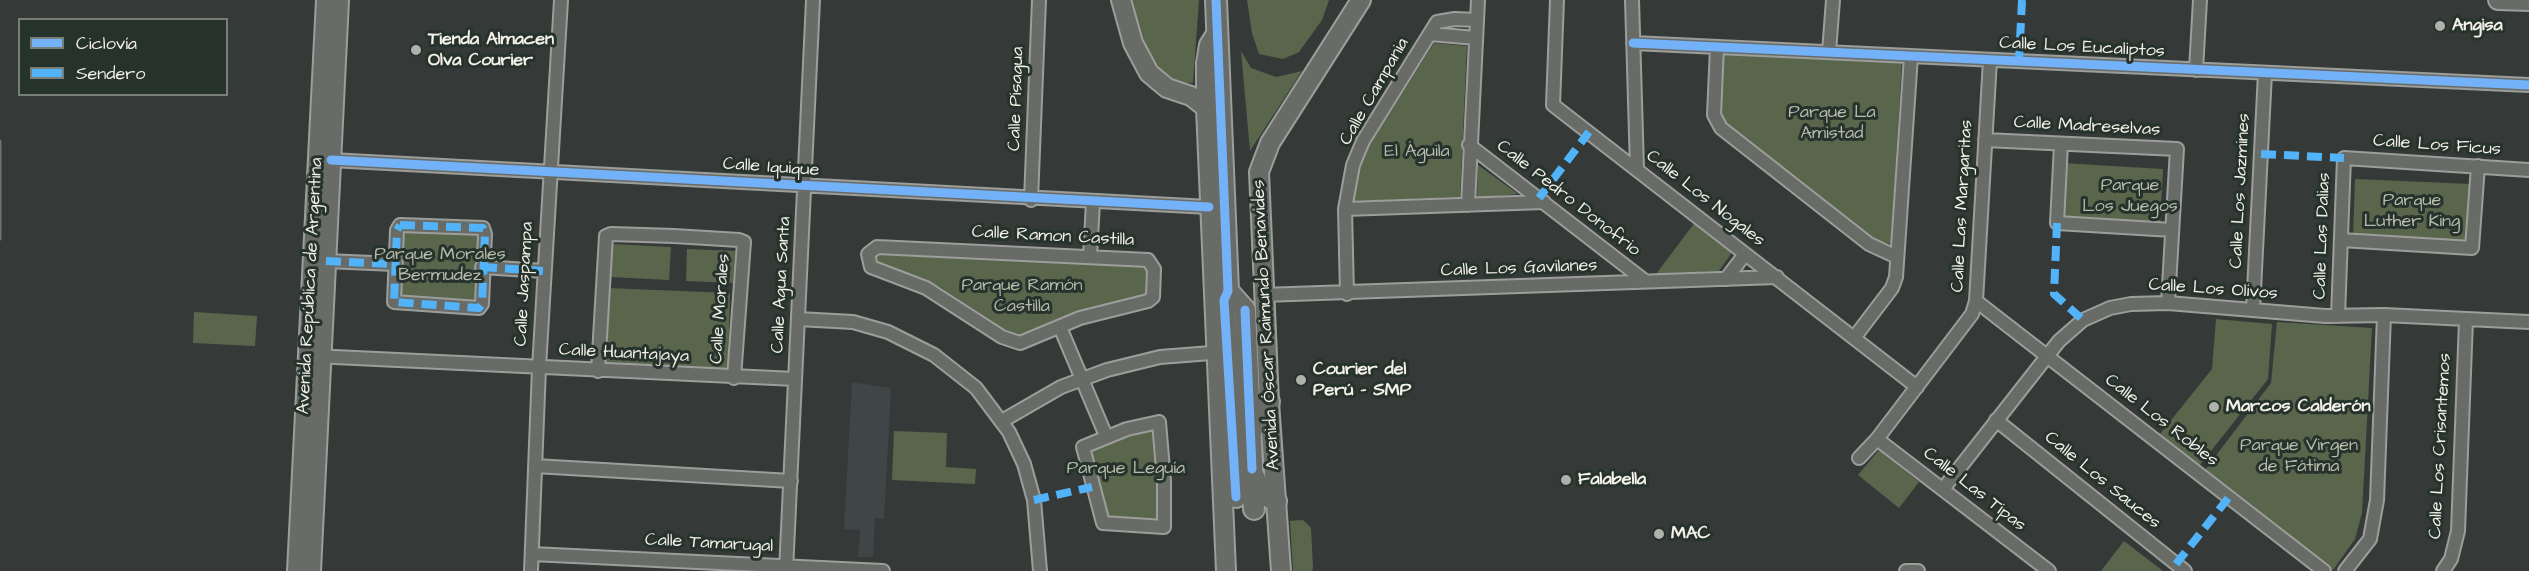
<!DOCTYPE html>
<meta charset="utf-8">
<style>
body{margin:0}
#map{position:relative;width:2529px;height:571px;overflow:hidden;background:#353a39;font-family:"Architects Daughter",sans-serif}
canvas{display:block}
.legend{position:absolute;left:18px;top:18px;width:210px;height:78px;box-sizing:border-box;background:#26332d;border:2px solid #787f78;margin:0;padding:8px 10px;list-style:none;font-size:18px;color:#f4f1e8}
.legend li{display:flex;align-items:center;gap:12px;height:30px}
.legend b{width:30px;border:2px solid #787f78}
</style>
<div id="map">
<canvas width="2529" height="571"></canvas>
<ul class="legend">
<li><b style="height:8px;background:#73b2f8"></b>Ciclovía</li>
<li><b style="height:8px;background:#52b3f8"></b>Sendero</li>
</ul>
</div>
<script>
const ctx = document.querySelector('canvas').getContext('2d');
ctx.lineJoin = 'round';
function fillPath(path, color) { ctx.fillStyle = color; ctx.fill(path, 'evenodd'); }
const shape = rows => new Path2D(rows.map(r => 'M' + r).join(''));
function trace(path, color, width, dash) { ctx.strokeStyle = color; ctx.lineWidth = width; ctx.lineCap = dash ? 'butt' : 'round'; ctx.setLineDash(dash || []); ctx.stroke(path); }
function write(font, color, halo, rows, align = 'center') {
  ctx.font = font + ' "Architects Daughter",sans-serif'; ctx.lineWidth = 6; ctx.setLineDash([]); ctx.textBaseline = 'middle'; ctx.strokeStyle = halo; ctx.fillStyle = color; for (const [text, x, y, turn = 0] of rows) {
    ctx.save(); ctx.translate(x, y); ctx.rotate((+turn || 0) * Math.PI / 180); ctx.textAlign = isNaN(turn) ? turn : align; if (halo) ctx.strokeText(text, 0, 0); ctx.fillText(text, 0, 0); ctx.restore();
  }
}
const built = shape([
 [852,382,891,388,884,519,875,518,873,557,858,557,860,530,844,529]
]);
const green = shape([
 [1129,0,1199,0,1193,83,1176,82,1152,64,1141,43],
 [1247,0,1329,0,1322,20,1299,52,1283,59,1259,54,1252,33],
 [1434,43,1467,46,1460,197,1353,201,1360,160],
 [1241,51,1251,68,1276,77,1302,71,1250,151],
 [1720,53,1902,60,1891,244,1871,239,1724,121,1719,112],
 [2062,163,2163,169,2160,227,2060,220],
 [1478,165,1518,194,1477,198],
 [2355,179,2471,184,2468,244,2353,239],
 [1696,221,1733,251,1719,271,1656,274],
 [404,227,481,234,477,303,399,298],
 [612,244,671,247,669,280,611,277],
 [687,249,735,251,733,283,686,281],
 [874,251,1142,264,1151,270,1150,295,1021,337,1008,332,940,287,871,262],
 [607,288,730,293,728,370,602,363],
 [194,312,257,316,255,346,193,343],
 [2216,319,2272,324,2268,379,2199,466,2160,434,2212,369],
 [2277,322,2372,328,2362,513,2355,539,2333,570,2205,470,2271,383],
 [1153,425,1157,429,1159,523,1106,519,1087,449],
 [894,431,947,433,946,467,976,469,975,484,892,480],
 [1879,450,1919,482,1899,508,1858,475],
 [1303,520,1311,528,1313,568,1312,571,1293,571,1290,521],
 [2124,541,2163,571,2101,571]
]);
const minor = shape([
 [1557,0,1553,105,1917,387],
 [1632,0,1637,168],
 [1430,34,1476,38],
 [1633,43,2529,85],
 [1717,47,1714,115,1721,128,1869,244,1897,257],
 [1829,52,1833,0],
 [2196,70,2200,0],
 [1985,140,2177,149,2168,303],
 [2061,144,2057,223,2172,230],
 [1469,145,1645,281],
 [331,160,1209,207],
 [1031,200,1039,0],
 [1468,205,1478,0],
 [1345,209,1544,202],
 [400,225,483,228,485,234,482,304,479,308,394,302,397,230,400,225],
 [2341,240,2472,248,2478,166],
 [877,247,1148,260,1154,269,1153,297,1148,301,1080,318,1020,343,1002,337,926,288,871,267,868,254,877,247],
 [1090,257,1093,202],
 [326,261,395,264],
 [482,267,544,271],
 [1726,279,1745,254],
 [1347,294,1345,209,1353,165,1363,141,1437,22,1455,19,1477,20],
 [1263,295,1777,277],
 [1976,301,2324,571],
 [2253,310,2265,73],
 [2338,316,2344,158,2529,170],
 [798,319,853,322,888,332,934,355,976,388,1009,432,1024,464,1034,500,1040,571],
 [1060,327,1106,436],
 [1854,338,1892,288,1896,277,1911,56],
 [314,356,795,379],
 [598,371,606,236,611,234,674,236,739,240,744,242,734,378],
 [1996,420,2185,571],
 [1002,421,1061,387,1107,370,1160,357,1224,352],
 [1159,422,1164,481,1164,527,1103,523,1083,447,1127,429,1159,422],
 [1877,439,2049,571],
 [1859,458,1877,439,1972,314,1976,301,1990,60],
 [535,466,791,481],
 [1943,489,2059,341,2083,320,2110,308,2131,304,2168,303,2325,316,2384,315,2529,322],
 [532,554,883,571],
 [531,571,539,368,561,0],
 [786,571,813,0],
 [1906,571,1918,571],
 [2345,571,2370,539,2377,500,2384,315],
 [2443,571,2451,559,2458,531,2466,320]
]);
const secondary = shape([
 [1121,0,1133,43,1149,73,1167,88,1191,96,1206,108],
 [2498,0,2529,1],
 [1216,34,1209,45,1206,63,1206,108,1226,571],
 [297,571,326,0],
 [311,571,339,0],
 [1281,571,1269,402,1259,172,1270,143,1361,0]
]);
const primary = shape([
 [1216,0,1228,291,1224,300,1236,497],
 [1228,291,1245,310,1254,509],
 [1252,430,1259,413,1269,402],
 [1253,475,1263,494,1276,501]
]);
const rail = shape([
 [0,141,0,239]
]);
const quiet = shape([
 [2019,61,2022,0],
 [2261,154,2344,158],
 [1539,198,1589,132],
 [2057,223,2054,294,2083,320],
 [400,225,483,228,485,234,482,304,479,308,394,302,397,230,400,225],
 [326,261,395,264],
 [482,267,544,271],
 [1034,500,1092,487],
 [2176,564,2229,497]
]);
const cycleway = shape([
 [1216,0,1228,291,1224,300,1236,497],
 [1633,43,2529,85],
 [331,160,1209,207],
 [1245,310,1252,469]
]);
const markers = [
 [2440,26,6,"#b1b1ab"],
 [416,50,6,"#b1b1ab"],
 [1301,380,6,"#b1b1ab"],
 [2214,407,6,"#b1b1ab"],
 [1566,480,6,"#b1b1ab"],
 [1659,534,6,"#b1b1ab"]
];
const poiNames = [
 ["Angisa",2452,26],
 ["Tienda Almacen",428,40],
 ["Olva Courier",428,61],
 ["Courier del",1313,370],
 ["Perú - SMP",1313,391],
 ["Marcos Calderón",2226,407],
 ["Falabella",1578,480],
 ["MAC",1671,534]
];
const streetNames = [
 ["Calle Los Eucaliptos",2082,48,3],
 ["Calle Campania",1375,92,-60],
 ["Calle Pisagua",1017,99,-88],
 ["Calle Madreselvas",2087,127,3],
 ["Calle Los Ficus",2437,146,4],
 ["Calle Iquique",771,168,4],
 ["Calle Los Jazmines",2241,191,-87],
 ["Calle Pedro Donofrio",1568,199,38],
 ["Calle Los Nogales",1705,199,38],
 ["Calle Las Margaritas",1963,206,-87],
 ["Calle Las Dalias",2323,236,-88],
 ["Calle Ramon Castilla",1053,237,3],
 ["Calle Los Gavilanes",1519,269,-2],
 ["Calle Jaspampa",525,284,-87],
 ["Calle Agua Santa",782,285,-87],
 ["Avenida República de Argentina",311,286,-87],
 ["Calle Los Olivos",2213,290,4],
 ["Calle Morales",721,309,-86],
 ["Avenida Óscar Raimundo Benavides",1267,325,-93],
 ["Calle Huantajaya",624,354,3],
 ["Calle Los Robles",2161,421,38],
 ["Calle Los Crisantemos",2441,446,-87],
 ["Calle Los Sauces",2102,481,39],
 ["Calle Las Tipas",1974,490,38],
 ["Calle Tamarugal",709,544,3]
];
const parkNames = [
 ["Parque La",1832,113],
 ["Amistad",1832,134],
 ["El Águila",1417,152],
 ["Parque",2130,186],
 ["Los Juegos",2130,207],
 ["Parque",2412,201],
 ["Luther King",2412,222],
 ["Parque Morales",440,255],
 ["Bermudez",440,276],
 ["Parque Ramón",1022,286],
 ["Castilla",1022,307],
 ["Parque Virgen",2299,446],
 ["de Fátima",2299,467],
 ["Parque Leguía",1126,469]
];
fillPath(built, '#404547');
fillPath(green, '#59664c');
trace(minor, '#9c9e9b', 16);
trace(secondary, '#9c9e9b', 22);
trace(primary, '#9c9e9b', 24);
trace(minor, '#686b66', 12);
trace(secondary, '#686b66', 18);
trace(primary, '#686b66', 20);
trace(rail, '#707370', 3);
trace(quiet, '#52b3f8', 8, [15, 8]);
trace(cycleway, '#73b2f8', 9);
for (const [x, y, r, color] of markers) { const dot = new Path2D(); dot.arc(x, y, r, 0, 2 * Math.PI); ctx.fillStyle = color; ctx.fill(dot); trace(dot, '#26332d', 2); }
write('bold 18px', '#f4f1e8', '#26332d', poiNames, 'left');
write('18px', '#f4f1e8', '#26332d', streetNames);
write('18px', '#b8bcab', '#26332d', parkNames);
</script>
